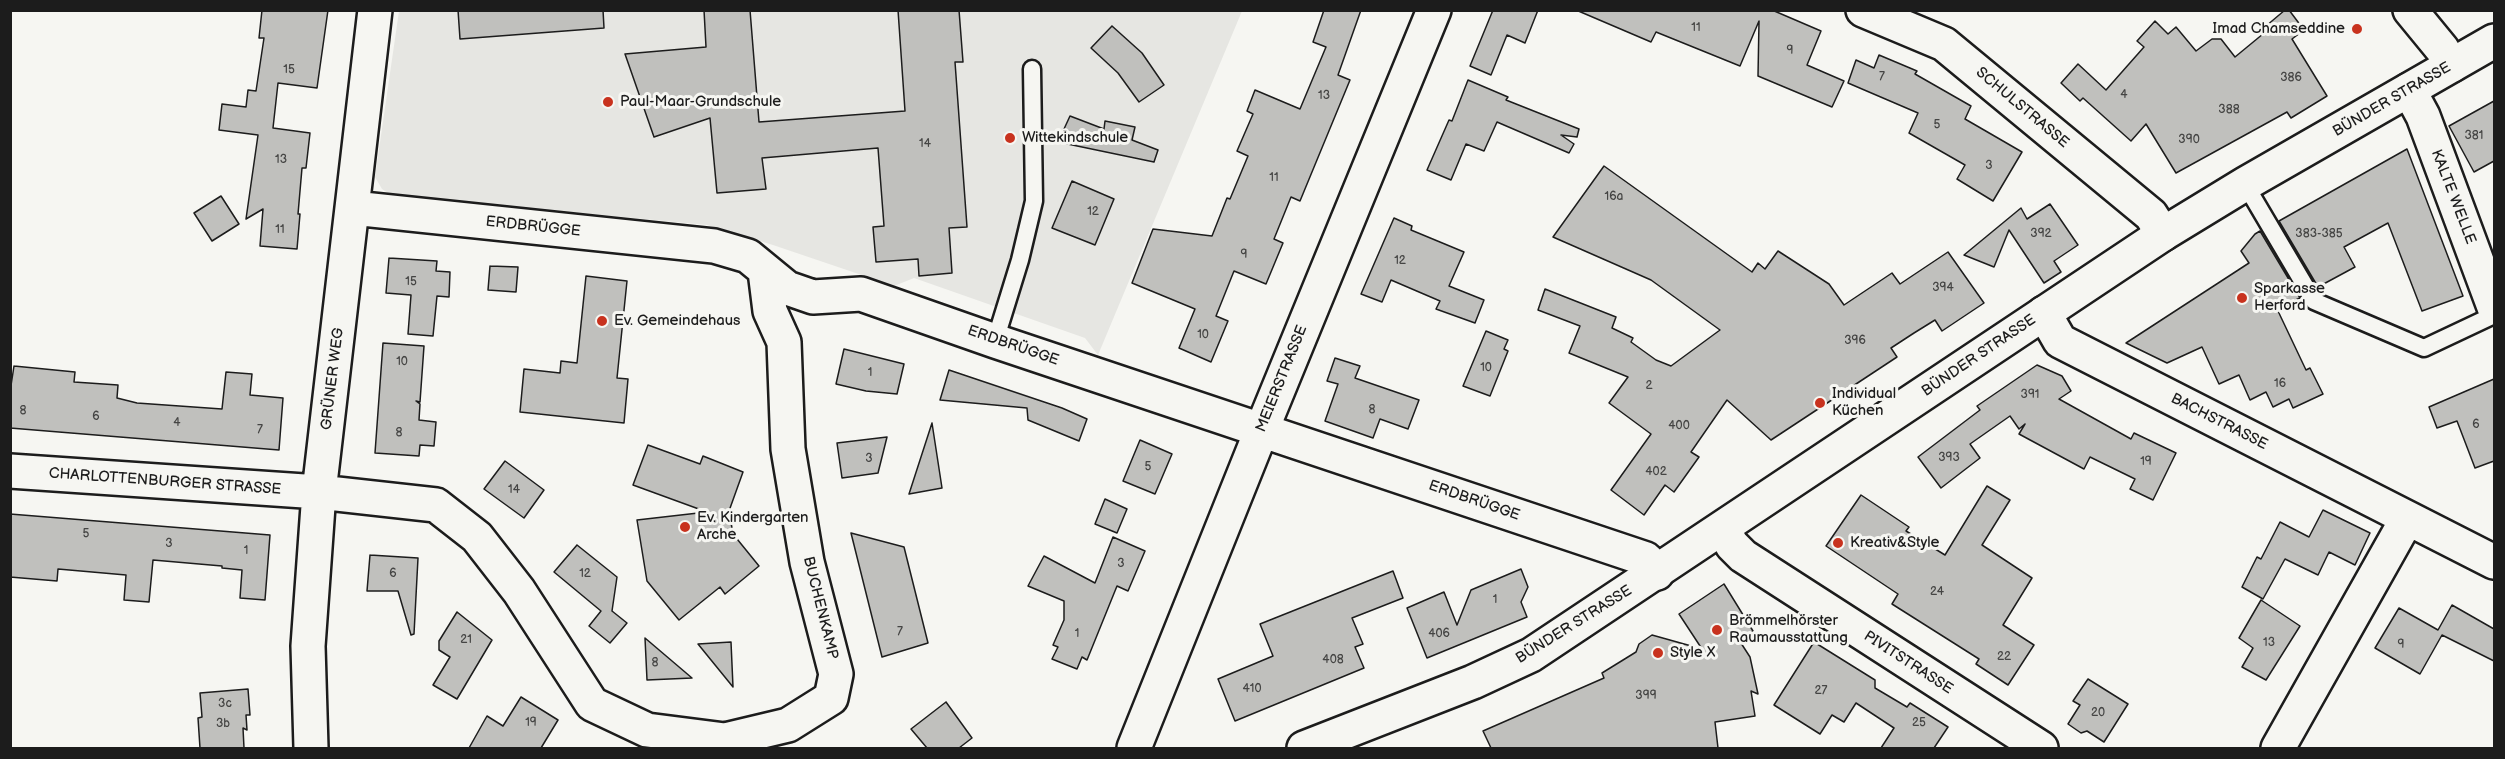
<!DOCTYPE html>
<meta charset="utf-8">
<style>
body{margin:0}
#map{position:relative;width:2505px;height:759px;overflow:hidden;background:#f6f6f2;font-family:"Balsamiq Sans",sans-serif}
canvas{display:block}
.frame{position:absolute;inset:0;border:12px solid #1c1c1c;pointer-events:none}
</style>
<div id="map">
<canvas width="2505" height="759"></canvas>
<div class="frame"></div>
</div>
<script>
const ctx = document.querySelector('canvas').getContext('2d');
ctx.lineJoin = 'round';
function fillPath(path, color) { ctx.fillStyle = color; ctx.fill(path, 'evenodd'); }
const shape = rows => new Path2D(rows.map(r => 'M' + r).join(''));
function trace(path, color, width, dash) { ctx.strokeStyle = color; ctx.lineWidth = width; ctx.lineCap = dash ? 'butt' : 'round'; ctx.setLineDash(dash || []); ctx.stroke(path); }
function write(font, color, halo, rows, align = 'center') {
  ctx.font = font + ' "Balsamiq Sans",sans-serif'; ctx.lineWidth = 6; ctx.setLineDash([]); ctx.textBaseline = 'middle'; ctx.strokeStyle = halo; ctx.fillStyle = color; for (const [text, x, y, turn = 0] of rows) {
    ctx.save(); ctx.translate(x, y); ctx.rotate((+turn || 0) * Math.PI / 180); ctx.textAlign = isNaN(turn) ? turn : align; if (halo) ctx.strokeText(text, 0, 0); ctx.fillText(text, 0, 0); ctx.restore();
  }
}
const built = shape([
 [399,11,1242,11,1098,355,1085,338,914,278,894,286,773,245,707,225,391,195,382,189,375,177]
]);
const building = shape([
 [262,10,328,10,317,88,278,83,273,128,310,133,306,168,302,168,298,214,300,214,297,249,260,246,263,209,246,219,258,135,219,130,222,104,246,107,248,90,256,91,264,38,259,38,262,10],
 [458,10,603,10,604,28,460,39,458,10],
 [704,10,750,10,759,122,905,111,898,10,959,10,963,62,955,62,967,227,949,228,952,273,919,276,918,259,876,262,873,227,884,226,878,148,762,158,766,189,717,193,710,118,654,137,625,54,706,47,704,10],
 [1324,10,1361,10,1338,75,1350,80,1300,201,1291,197,1274,239,1283,243,1266,284,1234,271,1216,316,1228,321,1211,362,1179,348,1195,309,1132,283,1153,229,1212,236,1227,198,1230,199,1248,156,1237,151,1253,114,1247,111,1255,90,1300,109,1326,47,1313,42,1324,10],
 [1493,10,1538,10,1525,43,1507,35,1491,75,1470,66,1493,10],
 [1576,10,1772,10,1821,31,1807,65,1844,81,1832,107,1758,76,1759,21,1740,66,1656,32,1651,42,1576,10],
 [2285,10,2289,10,2304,30,2292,39,2327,96,2291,118,2287,112,2176,173,2146,124,2131,141,2083,98,2080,101,2061,83,2078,64,2106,90,2144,47,2137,41,2155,21,2168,34,2176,27,2196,51,2212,39,2221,39,2235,57,2269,29,2266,26,2285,10],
 [1112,26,1142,53,1164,85,1139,102,1118,73,1091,48,1112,26],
 [1879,55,1917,71,1915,74,1971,106,1965,119,2022,152,1993,201,1957,179,1965,165,1909,133,1918,113,1848,83,1856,60,1874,68,1879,55],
 [1468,80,1508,97,1506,100,1579,129,1577,137,1561,135,1574,144,1569,153,1497,122,1484,151,1466,144,1451,180,1427,170,1449,120,1452,121,1468,80],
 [2494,101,2494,161,2474,172,2449,126,2494,101],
 [1070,116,1104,129,1105,121,1135,127,1132,140,1158,150,1154,162,1058,142,1070,116],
 [2407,149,2463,296,2422,311,2388,223,2344,247,2355,267,2318,287,2279,221,2407,149],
 [1604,166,1752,272,1758,263,1765,269,1778,251,1829,284,1844,305,1892,273,1900,284,1948,252,1984,303,1942,331,1935,320,1914,333,1891,348,1897,357,1771,440,1727,400,1691,452,1699,457,1674,492,1665,485,1644,515,1611,490,1651,434,1609,403,1628,377,1569,353,1580,326,1538,310,1545,289,1616,317,1612,328,1633,338,1631,342,1656,360,1671,366,1720,330,1651,280,1553,237,1604,166],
 [1072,181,1114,199,1095,245,1052,228,1072,181],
 [221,196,239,224,212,241,194,213,221,196],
 [2050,204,2078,245,2054,261,2061,272,2044,283,2009,230,1994,267,1964,255,2021,208,2027,219,2050,204],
 [1394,218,1412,226,1411,230,1464,252,1449,286,1484,300,1475,323,1436,309,1440,301,1391,280,1382,302,1361,294,1394,218],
 [2260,231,2300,298,2291,302,2292,304,2278,311,2306,370,2310,368,2323,394,2293,408,2289,399,2273,407,2266,392,2250,400,2239,375,2219,384,2202,347,2167,363,2126,343,2249,263,2241,251,2255,234,2260,231],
 [389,258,437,261,436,271,450,272,449,297,437,296,433,336,408,334,411,295,386,293,389,258],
 [490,266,518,267,516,292,488,290,490,266],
 [586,276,627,281,617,378,628,379,624,423,520,412,524,369,560,373,561,361,577,363,586,276],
 [1486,331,1508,340,1504,349,1508,351,1490,396,1463,386,1486,331],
 [383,343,424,346,420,402,416,401,420,404,419,420,436,422,434,446,420,445,419,456,375,453,383,343],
 [844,349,904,364,897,394,866,391,836,384,844,349],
 [1335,358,1360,366,1355,378,1419,400,1408,429,1380,419,1373,438,1325,421,1338,384,1327,381,1335,358],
 [2037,365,2062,376,2071,391,2059,399,2131,439,2134,433,2176,453,2153,500,2130,489,2135,479,2090,457,2084,469,2019,434,2025,424,2019,429,2010,416,1970,444,1980,458,1941,488,1918,457,1980,410,1977,406,2037,365],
 [14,366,75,372,74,382,118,385,117,398,137,403,222,409,226,372,252,374,250,395,283,398,279,450,10,428,10,392,14,366],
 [949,370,1062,408,1087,419,1079,441,1028,420,1027,408,940,400,949,370],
 [2494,379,2494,461,2475,468,2457,421,2437,428,2429,407,2494,379],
 [932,423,942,488,909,494,932,423],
 [887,437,878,473,842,478,837,443,887,437],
 [1140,440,1172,454,1155,494,1123,481,1140,440],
 [648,445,700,464,703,456,743,472,729,511,733,534,759,566,725,594,720,587,679,620,647,581,637,520,707,512,633,485,648,445],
 [505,461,544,490,524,518,484,489,505,461],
 [1987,486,2010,500,1982,545,2032,578,2003,625,2034,645,2008,685,1976,664,1979,659,1892,604,1898,594,1826,546,1861,495,1909,527,1906,531,1945,555,1987,486],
 [1105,499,1127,509,1117,533,1095,524,1105,499],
 [2323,510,2370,533,2355,565,2329,552,2318,575,2285,559,2263,599,2242,587,2257,557,2261,559,2280,522,2309,537,2323,510],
 [10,514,270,535,265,600,240,598,242,570,222,568,222,566,153,560,149,602,124,600,126,575,58,569,57,581,10,577,10,514],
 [851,533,904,547,928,643,882,657,851,533],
 [1113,537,1145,551,1128,591,1117,586,1087,660,1082,657,1077,669,1052,659,1058,647,1053,645,1064,620,1064,601,1028,586,1044,556,1095,583,1113,537],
 [577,545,617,577,612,611,627,623,610,643,589,626,601,611,554,572,577,545],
 [370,555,418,558,414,634,411,635,398,591,367,591,370,555],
 [1521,569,1528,587,1521,602,1527,617,1427,658,1407,608,1444,592,1457,625,1471,590,1521,569],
 [1393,571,1403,598,1352,618,1363,644,1355,647,1364,668,1235,721,1218,679,1273,656,1260,624,1393,571],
 [1724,584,1753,631,1739,640,1750,657,1758,694,1751,691,1755,716,1715,722,1718,748,1491,748,1483,731,1604,678,1602,673,1636,652,1639,644,1652,635,1702,649,1679,614,1724,584],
 [2261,600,2300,626,2266,680,2242,667,2253,648,2239,638,2261,600],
 [2452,605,2494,629,2494,661,2442,635,2420,674,2375,648,2399,608,2438,630,2452,605],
 [457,612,492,640,457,699,433,685,450,657,439,650,439,641,457,612],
 [645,638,692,678,647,680,645,638],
 [731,642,733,687,698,644,731,642],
 [1814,642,1875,680,1875,688,1907,707,1910,703,1948,727,1934,748,1881,748,1894,728,1856,703,1844,722,1832,715,1820,734,1774,705,1814,642],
 [2088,679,2128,704,2104,742,2087,731,2081,733,2068,724,2080,705,2073,701,2088,679],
 [248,689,250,715,246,715,247,730,243,728,244,748,200,748,198,718,202,717,200,693,248,689],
 [521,697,558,720,541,748,469,748,487,716,503,726,521,697],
 [946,702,972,738,959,748,927,748,911,729,946,702]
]);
const lane = shape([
 [2245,184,2314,301,2424,348,2494,315],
 [995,341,1020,260,1034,201,1032,69]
]);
const street = shape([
 [1863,10,1944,44,2151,215,2163,234],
 [2410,10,2442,49,2452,65],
 [2409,90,2423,116,2494,307],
 [353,208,714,246,748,256,787,288,813,297,861,294,995,341,1646,559,1657,573],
 [2044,313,2060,341,2494,562],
 [10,471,319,492,436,505,477,537,519,591,592,704,647,730,725,740,788,725,831,698,836,674,807,562,788,449,784,342,770,311,765,271],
 [1723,529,1732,545,1743,556,2041,748],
 [311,748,308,646,319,492,375,10],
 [1134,748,1262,429,1434,10],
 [2278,748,2407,519]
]);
const secondary = shape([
 [1304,748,1473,682,1531,655,2163,234,2245,184,2494,41]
]);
const markers = [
 [2357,29,6,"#c8321e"],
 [608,102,6,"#c8321e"],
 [1010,138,6,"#c8321e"],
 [2242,298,6,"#c8321e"],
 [602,321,6,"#c8321e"],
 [1820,403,6,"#c8321e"],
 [685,527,6,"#c8321e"],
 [1838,543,6,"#c8321e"],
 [1717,630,6,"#c8321e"],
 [1658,653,6,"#c8321e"]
];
const numberNames = [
 ["11",1696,28],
 ["9",1790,51],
 ["15",289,70],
 ["7",1882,77],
 ["386",2291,78],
 ["4",2124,95],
 ["13",1324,96],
 ["388",2229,110],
 ["5",1937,125],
 ["381",2474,136],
 ["390",2189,140],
 ["14",925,144],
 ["13",281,160],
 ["3",1989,166],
 ["11",1274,178],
 ["16a",1614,197],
 ["12",1093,212],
 ["11",280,230],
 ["392",2041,234],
 ["383-385",2319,234],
 ["9",1244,255],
 ["12",1400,261],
 ["15",411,282],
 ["394",1943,288],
 ["10",1203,335],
 ["396",1855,341],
 ["10",402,362],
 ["10",1486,368],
 ["1",870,373],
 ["16",2280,384],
 ["2",1649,386],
 ["391",2030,395],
 ["8",1372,410],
 ["8",23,411],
 ["6",96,417],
 ["4",177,423],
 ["6",2476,425],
 ["400",1679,426],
 ["7",260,430],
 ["8",399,433],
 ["393",1949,458],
 ["3",869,459],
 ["19",2146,462],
 ["5",1148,467],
 ["402",1656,472],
 ["14",514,490],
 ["5",86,534],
 ["3",169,544],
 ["1",246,551],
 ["3",1121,564],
 ["6",393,574],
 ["12",585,574],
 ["24",1937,592],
 ["1",1495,600],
 ["7",900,632],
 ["1",1077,634],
 ["406",1439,634],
 ["21",466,640],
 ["13",2269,643],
 ["9",2401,645],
 ["22",2004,657],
 ["408",1333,660],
 ["8",655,663],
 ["410",1252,689],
 ["27",1821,691],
 ["399",1646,696],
 ["3c",225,704],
 ["20",2098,713],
 ["19",531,723],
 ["25",1919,723],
 ["3b",223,724]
];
const poiNames = [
 ["Imad Chamseddine",2345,29,"right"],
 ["Paul-Maar-Grundschule",620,102],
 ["Wittekindschule",1022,138],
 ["Sparkasse",2254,289],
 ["Herford",2254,306],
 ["Ev. Gemeindehaus",614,321],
 ["Individual",1832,394],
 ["Küchen",1832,411],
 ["Ev. Kindergarten",697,518],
 ["Arche",697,535],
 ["Kreativ&Style",1850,543],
 ["Brömmelhörster",1729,621],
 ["Raumausstattung",1729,638],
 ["Style X",1670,653]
];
const streetNames = [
 ["BÜNDER STRASSE",2392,100,-30],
 ["SCHULSTRASSE",2022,108,40],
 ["KALTE WELLE",2453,197,69],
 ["ERDBRÜGGE",533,227,6],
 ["ERDBRÜGGE",1013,346,19],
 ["BÜNDER STRASSE",1979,356,-34],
 ["GRÜNER WEG",333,379,-83],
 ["MEIERSTRASSE",1282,379,-68],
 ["BACHSTRASSE",2219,422,27],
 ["CHARLOTTENBURGER STRASSE",165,482,4],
 ["ERDBRÜGGE",1474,501,19],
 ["BUCHENKAMP",820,608,76],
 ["BÜNDER STRASSE",1574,625,-32],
 ["PIVITSTRASSE",1908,663,33]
];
fillPath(built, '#e6e6e2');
fillPath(building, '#c0c0bd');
trace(building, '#1c1c1c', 1.5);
trace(lane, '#1c1c1c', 21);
trace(street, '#1c1c1c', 38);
trace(secondary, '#1c1c1c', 38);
trace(lane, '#f6f6f2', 16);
trace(street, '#f6f6f2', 33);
trace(secondary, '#f6f6f2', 33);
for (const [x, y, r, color] of markers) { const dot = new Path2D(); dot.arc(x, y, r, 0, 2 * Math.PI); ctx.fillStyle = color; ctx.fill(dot); trace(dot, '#f6f6f2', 2); }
write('12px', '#454544', null, numberNames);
write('15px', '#1c1c1c', '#f6f6f2', poiNames, 'left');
write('15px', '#1c1c1c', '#f6f6f2', streetNames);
</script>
